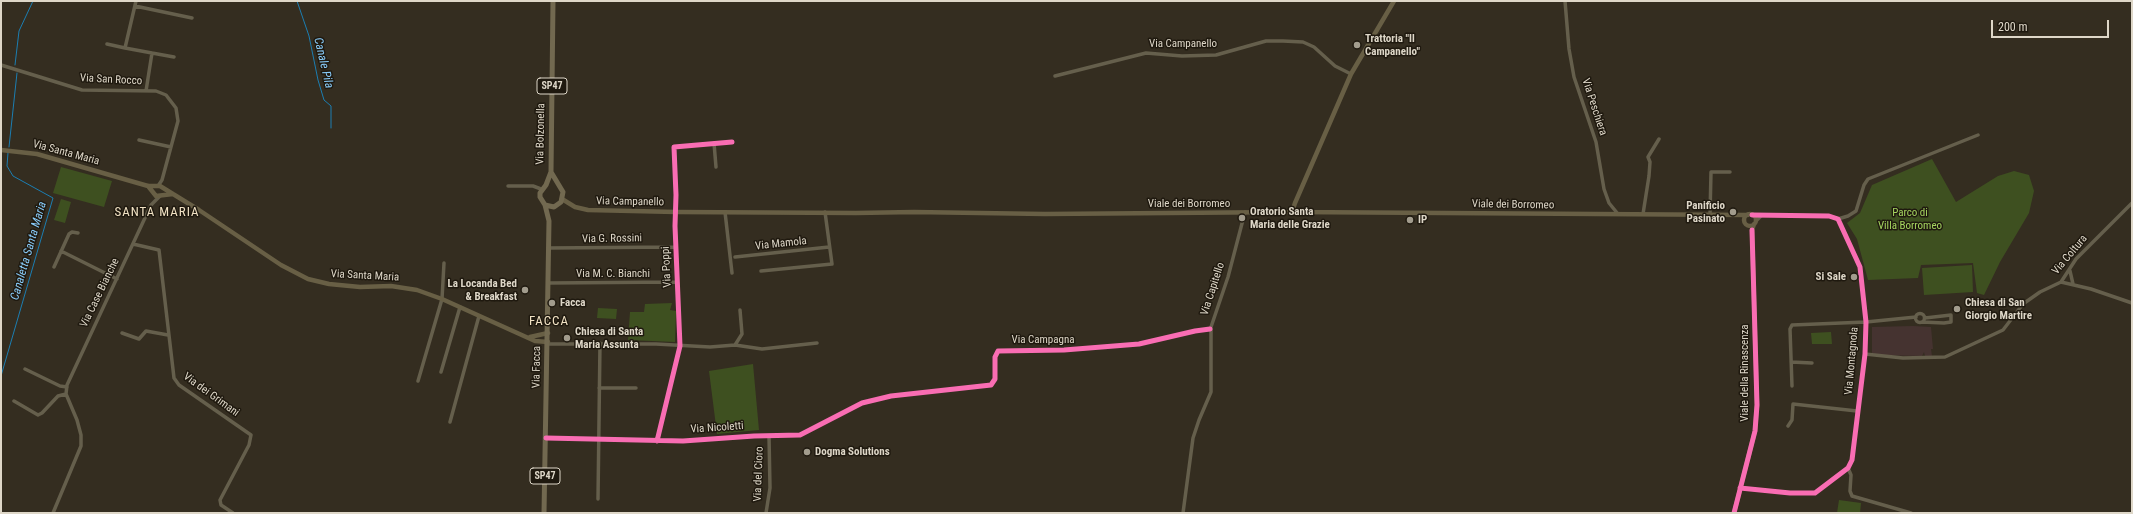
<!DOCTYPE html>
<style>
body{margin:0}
#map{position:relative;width:2133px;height:514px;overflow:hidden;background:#342d20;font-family:"Roboto Condensed",sans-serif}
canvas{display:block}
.frame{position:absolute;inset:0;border:2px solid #ded7c8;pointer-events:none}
.scale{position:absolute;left:1991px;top:20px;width:118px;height:18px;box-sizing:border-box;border:2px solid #ded7c8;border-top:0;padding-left:5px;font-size:12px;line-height:14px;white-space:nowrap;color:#ded7c8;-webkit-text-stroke:3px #1f190f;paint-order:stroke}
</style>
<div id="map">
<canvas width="2133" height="514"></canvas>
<div class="frame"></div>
<div class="scale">200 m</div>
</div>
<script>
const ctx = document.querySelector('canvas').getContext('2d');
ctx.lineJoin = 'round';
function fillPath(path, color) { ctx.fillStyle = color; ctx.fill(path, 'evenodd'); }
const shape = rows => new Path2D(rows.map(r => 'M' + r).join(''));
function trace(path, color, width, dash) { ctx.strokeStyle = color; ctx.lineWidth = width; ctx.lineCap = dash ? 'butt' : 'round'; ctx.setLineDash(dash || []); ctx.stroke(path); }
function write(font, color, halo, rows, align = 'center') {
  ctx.font = font + ' "Roboto Condensed",sans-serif'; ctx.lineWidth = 3; ctx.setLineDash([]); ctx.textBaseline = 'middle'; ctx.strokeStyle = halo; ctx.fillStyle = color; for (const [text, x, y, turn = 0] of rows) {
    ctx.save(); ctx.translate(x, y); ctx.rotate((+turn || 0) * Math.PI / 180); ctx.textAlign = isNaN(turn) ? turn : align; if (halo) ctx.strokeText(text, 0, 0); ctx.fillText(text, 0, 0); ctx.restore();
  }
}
const education = shape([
 [1913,326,1931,327,1933,349,1931,349,1932,356,1925,356,1924,352,1922,356,1875,355,1872,353,1872,327]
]);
const green = shape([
 [1932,159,1956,202,1998,176,2014,171,2029,175,2034,191,2029,213,2000,262,1984,295,1977,293,1973,263,1921,265,1918,278,1868,280,1857,239,1847,223,1860,213,1872,185],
 [61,167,112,181,104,207,53,193],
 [61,199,71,202,65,223,54,220],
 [1972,265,1973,292,1924,295,1922,268],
 [672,303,670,310,676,311,675,342,628,340,630,312,644,312,645,304],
 [598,308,617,309,616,319,597,318],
 [1831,332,1832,344,1812,344,1811,333],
 [753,364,759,430,717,434,709,371],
 [1839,500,1861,503,1860,513,1837,513]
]);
const stream = shape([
 [297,1,309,36,318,80,324,100,331,106,331,128],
 [15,65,19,31,33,1],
 [9,147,17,73],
 [1,376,53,198,13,176,7,166,8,153]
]);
const street = shape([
 [136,1,125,48,152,53,146,91],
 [1565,1,1569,49,1574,77,1596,142,1604,189,1609,203,1618,214],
 [135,6,192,18],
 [107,44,125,48],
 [152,53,174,57],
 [1,65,82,90,156,91,166,95,176,108,178,121,162,180,158,186],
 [1055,76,1146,53,1182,56,1216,55,1266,41,1283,41,1303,42,1314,47,1335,66,1351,74],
 [139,140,171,147],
 [714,143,716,167],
 [508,186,533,186,541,189],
 [725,212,732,273],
 [1643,214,1649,176,1650,162,1648,157,1659,139],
 [1710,215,1711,172,1730,172],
 [1838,219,1848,216,1856,211,1864,185,1868,179,1978,135],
 [1756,221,1761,216],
 [133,244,159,250,174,378,179,385,251,435,249,445,220,500,221,505,233,513],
 [548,248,676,247],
 [61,251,117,279],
 [735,257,829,247],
 [54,267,69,234,72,232,78,233],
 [761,271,832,264,825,212],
 [2070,271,2073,284],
 [2061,282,2091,289,2132,303],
 [548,283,677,282],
 '1915.5 318a4.5 4.5 0 1 1 9 0a4.5 4.5 0 1 1-9 0Z',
 [1922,322,1944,323,1951,322,1951,315,1925,318],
 [122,333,139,339,146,331,168,335],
 [548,344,656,344,710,347,735,345,742,334,740,310],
 [735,345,762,349,817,343],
 [1865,354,1903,358,1945,357,2003,330,2023,304,2040,292,2061,282,2076,259,2132,203],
 [1791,362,1812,363],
 [25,369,60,386,67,387],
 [441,372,460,307],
 [418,381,442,299,444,263],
 [1792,386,1790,329,1792,325,1866,322,1916,317],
 [599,388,636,388],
 [14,401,38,415,42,413,58,396,66,394],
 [450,422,479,316],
 [1788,426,1792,420,1793,404,1857,411],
 [546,438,683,441,754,436,800,435,862,403,891,396,991,385,995,379,995,357,998,351,1064,350,1139,344,1195,331,1210,329],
 [657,441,680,346,675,226,676,195,674,147,732,142],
 [1848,468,1851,475,1850,491,1852,496,1911,513],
 [1740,488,1790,493,1815,493,1848,468,1852,460,1865,354,1866,322,1860,267,1838,219,1829,216,1752,215],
 [598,499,600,343],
 [53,513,81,446,81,435,77,420,66,394,67,385,151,205,160,196],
 [766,513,770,488,769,436],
 [1183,513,1193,438,1199,420,1211,392,1211,327,1228,277,1245,212]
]);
const secondary = shape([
 [1,150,37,154,148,186,160,186,199,210,281,265,308,279,329,284,360,287,391,286,417,290,442,299,535,341,548,342],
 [148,186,156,196,173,194],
 [562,199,575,207,588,210,676,212,856,213,914,212,1045,214,1292,212,1748,215],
 [1292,212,1295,203,1351,74,1394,1],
 '1744 220a6 6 0 1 1 12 0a6 6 0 1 1-12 0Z',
 [530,337,548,333],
 [1734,513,1755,431,1757,405,1752,230,1754,224]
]);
const primary = shape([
 [551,172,563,192,561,202,554,207,545,205,540,197,540,193,546,185,551,172,553,1],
 [544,513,549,221,545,205]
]);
const cycleway = shape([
 [546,438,683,441,754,436,800,435,862,403,891,396,991,385,995,379,995,357,998,351,1064,350,1139,344,1195,331,1210,329],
 [657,441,680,346,675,226,676,195,674,147,732,142],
 [1740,488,1790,493,1815,493,1848,468,1852,460,1865,354,1866,322,1860,267,1838,219,1829,216,1752,215],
 [1734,513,1755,431,1757,405,1752,230]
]);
const markers = [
 [1357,45,4,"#a29c8d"],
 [1733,212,4,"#a29c8d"],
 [1242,218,4,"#a29c8d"],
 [1410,220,4,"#a29c8d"],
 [1854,277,4,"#a29c8d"],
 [525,290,4,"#a29c8d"],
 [552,303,4,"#a29c8d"],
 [1957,309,4,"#a29c8d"],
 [567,338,4,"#a29c8d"],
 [807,452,4,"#a29c8d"]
];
const shields = [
 [552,86,30],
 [545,476,30]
];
const shieldNames = [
 ["SP47",552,86],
 ["SP47",545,476]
];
const poiNames = [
 ["Trattoria \"Il",1365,39],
 ["Campanello\"",1365,52],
 ["Panificio",1725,206,"right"],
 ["Pasinato",1725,219,"right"],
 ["Oratorio Santa",1250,212],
 ["Maria delle Grazie",1250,225],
 ["IP",1418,220],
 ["Si Sale",1846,277,"right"],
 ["La Locanda Bed",517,284,"right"],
 ["& Breakfast",517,297,"right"],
 ["Facca",560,303],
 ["Chiesa di San",1965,303],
 ["Giorgio Martire",1965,316],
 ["Chiesa di Santa",575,332],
 ["Maria Assunta",575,345],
 ["Dogma Solutions",815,452]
];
const streetNames = [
 ["Via Campanello",1183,44],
 ["Via San Rocco",111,80,3],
 ["Via Peschiera",1594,107,72],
 ["Via Bolzonella",541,134,-89],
 ["Via Santa Maria",66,153,15],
 ["Via Campanello",630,202,1],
 ["Viale dei Borromeo",1189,204],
 ["Viale dei Borromeo",1513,205,1],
 ["Via G. Rossini",612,239,-1],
 ["Via Mamola",781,244,-6],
 ["Via Coltura",2070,255,-50],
 ["Via Poppi",667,267,-93],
 ["Via M. C. Bianchi",613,274],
 ["Via Santa Maria",365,276,3],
 ["Via Capitello",1213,289,-72],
 ["Via Case Bianche",100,293,-64],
 ["Via Campagna",1043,340],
 ["Via Montagnola",1852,361,-85],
 ["Via Facca",537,367,-89],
 ["Viale della Rinascenza",1745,373,-90],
 ["Via dei Grimani",211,395,36],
 ["Via Nicoletti",717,428,-4],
 ["Via del Cioro",759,474,-88]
];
const parkNames = [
 ["Parco di",1910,213],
 ["Villa Borromeo",1910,226]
];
const waterNames = [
 ["Canale Pila",323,63,77],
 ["Canaletta Santa Maria",29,251,-74]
];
const quarterNames = [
 ["SANTA MARIA",157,213],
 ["FACCA",549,322]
];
fillPath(education, '#453330');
fillPath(green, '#3e5020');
trace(stream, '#1c7eb2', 1);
trace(street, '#655f4c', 3.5);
trace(secondary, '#685f45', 4.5);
trace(primary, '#726950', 5);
trace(cycleway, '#f96db3', 5);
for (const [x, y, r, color] of markers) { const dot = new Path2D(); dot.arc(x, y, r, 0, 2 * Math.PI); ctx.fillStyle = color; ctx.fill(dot); trace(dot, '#1f190f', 1.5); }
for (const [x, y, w] of shields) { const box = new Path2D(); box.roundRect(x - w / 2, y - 8, w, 16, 3); ctx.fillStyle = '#1f190f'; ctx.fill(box); trace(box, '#ded7c8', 1); }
write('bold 10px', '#ded7c8', null, shieldNames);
write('bold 11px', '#ded7c8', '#1f190f', poiNames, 'left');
write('11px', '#ded7c8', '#1f190f', streetNames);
write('11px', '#a6d660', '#1f190f', parkNames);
write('italic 12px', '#89ccfa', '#1f190f', waterNames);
ctx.letterSpacing = '1px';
write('13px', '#f1e2c4', '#1f190f', quarterNames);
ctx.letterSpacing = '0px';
</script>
